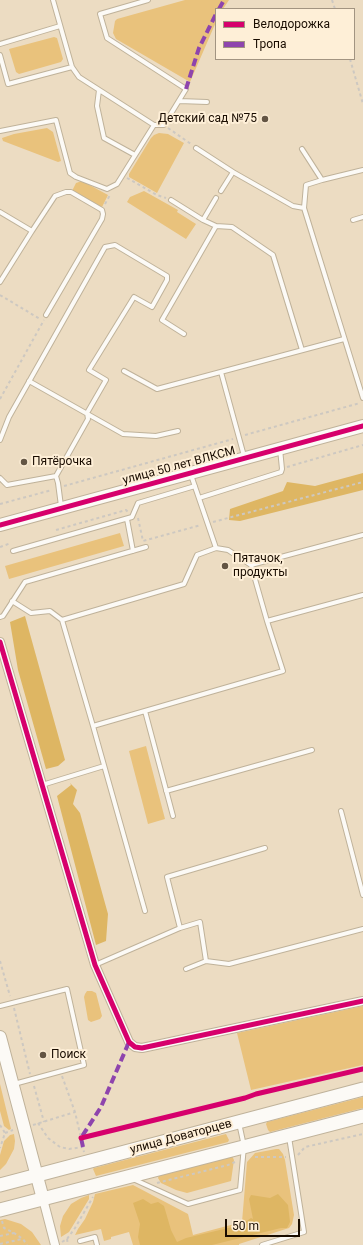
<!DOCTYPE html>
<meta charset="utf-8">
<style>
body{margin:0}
#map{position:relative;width:363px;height:1245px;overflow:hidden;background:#ecdcc2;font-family:Roboto,sans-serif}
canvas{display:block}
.legend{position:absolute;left:215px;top:8px;width:140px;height:52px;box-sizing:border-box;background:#feefd7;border:1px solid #a29481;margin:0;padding:5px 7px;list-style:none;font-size:12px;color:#190c00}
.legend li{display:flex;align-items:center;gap:8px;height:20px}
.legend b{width:20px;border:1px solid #a29481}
.scale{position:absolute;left:225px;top:1219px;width:75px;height:18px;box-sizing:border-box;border:2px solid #190c00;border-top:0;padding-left:5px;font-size:12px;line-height:14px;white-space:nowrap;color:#190c00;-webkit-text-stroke:3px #feefd7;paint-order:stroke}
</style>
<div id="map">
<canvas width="363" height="1245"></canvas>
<ul class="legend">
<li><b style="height:5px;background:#d6006c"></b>Велодорожка</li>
<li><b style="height:5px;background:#8e44ad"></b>Тропа</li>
</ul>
<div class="scale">50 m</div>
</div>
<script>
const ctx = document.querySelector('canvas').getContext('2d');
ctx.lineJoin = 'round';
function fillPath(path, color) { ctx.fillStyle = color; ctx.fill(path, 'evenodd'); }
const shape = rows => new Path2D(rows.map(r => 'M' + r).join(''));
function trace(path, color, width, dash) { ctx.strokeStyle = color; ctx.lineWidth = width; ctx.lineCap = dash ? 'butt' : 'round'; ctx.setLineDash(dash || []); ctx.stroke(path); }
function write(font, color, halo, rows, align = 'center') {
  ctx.font = font + ' Roboto,sans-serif'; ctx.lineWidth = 4; ctx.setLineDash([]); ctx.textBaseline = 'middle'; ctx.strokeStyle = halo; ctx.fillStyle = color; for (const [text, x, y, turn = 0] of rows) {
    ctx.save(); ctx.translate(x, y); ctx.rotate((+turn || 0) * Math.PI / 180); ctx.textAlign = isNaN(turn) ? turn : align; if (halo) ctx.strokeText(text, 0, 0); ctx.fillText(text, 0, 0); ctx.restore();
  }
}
const green = shape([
 [185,0,229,0,223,9,216,9,216,22,190,82,116,39,113,33,115,21,117,19],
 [54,37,57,38,63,59,61,62,19,74,16,72,9,49],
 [47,128,53,132,61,161,58,162,3,141,2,138,14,134],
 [159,133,168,134,184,143,157,193,129,177,129,174,151,138,154,135],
 [82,181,108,195,102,207,72,191,76,183],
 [144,191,178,210,177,212,196,224,186,239,127,202,130,197],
 [120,533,124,546,9,579,5,566],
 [146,746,165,819,148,824,129,751],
 [87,991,92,991,96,993,102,1016,100,1019,91,1022,88,1020,84,997,85,994],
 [363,1006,363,1065,251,1090,237,1033],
 [0,1084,11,1129,9,1130,4,1126,0,1111],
 [363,1097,363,1108,270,1132,268,1130,266,1124,267,1122],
 [14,1134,15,1141,14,1149,6,1164,0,1170,0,1155,4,1141,10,1135],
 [226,1134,229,1140,228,1142,96,1176,93,1169,94,1168],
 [276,1149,279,1149,283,1154,285,1160,294,1215,292,1224,289,1228,239,1244,239,1245,133,1245,129,1232,111,1237,111,1239,104,1241,101,1229,75,1235,78,1229,85,1219,93,1202,95,1194,133,1185,188,1214,193,1235,242,1222,247,1162,255,1153],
 [232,1156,234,1160,231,1181,187,1193,176,1190,161,1183,158,1178,159,1175],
 [89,1195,89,1199,69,1232,61,1237,60,1226,63,1216,71,1204,81,1198],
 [5,1219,21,1224,32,1232,41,1245,0,1245,0,1220]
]);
const forest = shape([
 [363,473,363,490,240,521,229,520,230,509,283,491,287,482,315,486],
 [25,616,65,760,58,766,46,769,18,670,10,622],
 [70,783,77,790,73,804,80,813,108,914,106,941,96,945,57,796,71,785],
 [278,1194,288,1205,290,1222,287,1228,281,1228,212,1245,140,1245,138,1237,140,1224,133,1203,143,1199,151,1204,158,1202,164,1206,171,1230,177,1242,186,1238,241,1225,251,1218,253,1219,249,1199,251,1195,270,1198]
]);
const path = shape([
 [332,0,335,9],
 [350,59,363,104],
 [168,128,191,144],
 [127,178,157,195,166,198],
 [105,204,110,195],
 [0,295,40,319],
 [0,399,44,320],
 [245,435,360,403],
 [287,467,363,445],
 [64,486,233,439],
 [0,504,52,490],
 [138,518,143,541,201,525],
 [213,522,363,482],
 [56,530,126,510,128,512],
 [0,547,11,543],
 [0,961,10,996],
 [14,1008,30,1074],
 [62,1076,75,1112,81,1138],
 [34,1086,44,1122],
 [38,1123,48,1138,60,1147,69,1149,83,1147,84,1152],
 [0,1125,5,1133,0,1148],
 [33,1125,75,1112],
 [5,1133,13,1130],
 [298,1155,305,1147,363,1134],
 [255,1157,286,1157],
 [157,1183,228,1165,235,1162],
 [2,1221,4,1228,14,1233,23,1239,27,1245],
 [0,1236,14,1233],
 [67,1239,68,1245],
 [62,1242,67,1239,75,1228,93,1197],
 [0,1244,22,1239]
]);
const lane = shape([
 [0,44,60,26],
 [0,55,8,84,72,67,53,0],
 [72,67,79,77,154,125,164,125,186,89,107,38,100,14,148,0],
 [99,90,97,106,104,138,135,155],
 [179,101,207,102],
 [0,131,56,120,70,173,76,177,107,189,117,184,154,125],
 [196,148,233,172],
 [302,149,322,180,306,185,304,208,363,398],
 [322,180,363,170],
 [221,191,233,172,293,206,304,208],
 [171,200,203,220,216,226,232,227,273,255,302,350],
 [0,212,32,231,0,282],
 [203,220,216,198],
 [353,220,363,217],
 [32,231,55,196,66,192,71,192,102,210,103,214,102,219,46,315],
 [184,334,162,320,216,226],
 [124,371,157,389,344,339],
 [221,372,244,456],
 [29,381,123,434,156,436,178,431],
 [0,440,9,417,105,247,115,245,167,276,167,280,152,307,134,297,89,370,106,380,87,413,88,419,56,476,7,485,0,478],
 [191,475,216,548],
 [56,476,58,483,61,506],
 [199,498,281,472,282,469,280,449],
 [127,519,133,551],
 [13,551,132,517,138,503,195,486],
 [251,565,267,621,363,595],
 [12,601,31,613,50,611,62,620,93,726,283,671,267,621],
 [0,617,3,616,25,582,146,547],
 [62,620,184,584,197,555,216,548,228,550,251,565,363,535],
 [145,711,173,816],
 [93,726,145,911],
 [42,785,104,766],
 [166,791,312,750],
 [341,811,363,895],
 [180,928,167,877,265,848],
 [95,965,180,928,200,922,206,961,229,964,363,929],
 [186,969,206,961],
 [0,1006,67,989,84,1065,14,1084],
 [133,1179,188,1204,240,1190,244,1146,239,1123],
 [80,1241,95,1237,97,1245],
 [262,1245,304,1232,289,1137]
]);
const street = shape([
 [0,642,95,965,129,1042,135,1047,142,1048,363,1001],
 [43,1199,55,1245]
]);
const secondary = shape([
 [0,525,363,426],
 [0,1037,43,1199]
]);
const primary = shape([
 [0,1185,363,1089],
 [0,1210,363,1116]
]);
const quiet = shape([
 [219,9,224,0],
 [186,89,199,48,216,14],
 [83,1147,81,1138,101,1107,129,1042]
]);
const cycleway = shape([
 [0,525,363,426],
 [0,642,95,965,129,1042,135,1047,142,1048,363,1001],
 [81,1138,245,1098,256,1094,363,1069]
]);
const markers = [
 [265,119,4,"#635544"],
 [24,462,4,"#635544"],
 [225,566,4,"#635544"],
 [43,1055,4,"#635544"]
];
const poiNames = [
 ["Детский сад №75",257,119,"right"],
 ["Пятёрочка",32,462],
 ["Пятачок,",233,559],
 ["продукты",233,573],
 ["Поиск",51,1055]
];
const streetNames = [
 ["улица 50 лет ВЛКСМ",179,466,-15],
 ["улица Доваторцев",181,1137,-15]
];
fillPath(green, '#e9c27c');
fillPath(forest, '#deb663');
trace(lane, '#bfb29a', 6);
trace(street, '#bfb29a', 10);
trace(secondary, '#bfb29a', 14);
trace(primary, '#bfb29a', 15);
trace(path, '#cdc8c1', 2, [3, 3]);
trace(lane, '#fcfaf6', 4);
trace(street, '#fcfaf6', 8);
trace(secondary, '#fcfaf6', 12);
trace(primary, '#fcfaf6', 13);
trace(quiet, '#8e44ad', 4, [8, 4]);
trace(cycleway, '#d6006c', 5);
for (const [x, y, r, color] of markers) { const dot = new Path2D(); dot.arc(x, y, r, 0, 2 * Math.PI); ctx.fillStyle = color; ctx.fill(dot); trace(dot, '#feefd7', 1.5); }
write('12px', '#190c00', '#feefd7', poiNames, 'left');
write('12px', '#190c00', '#feefd7', streetNames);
</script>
